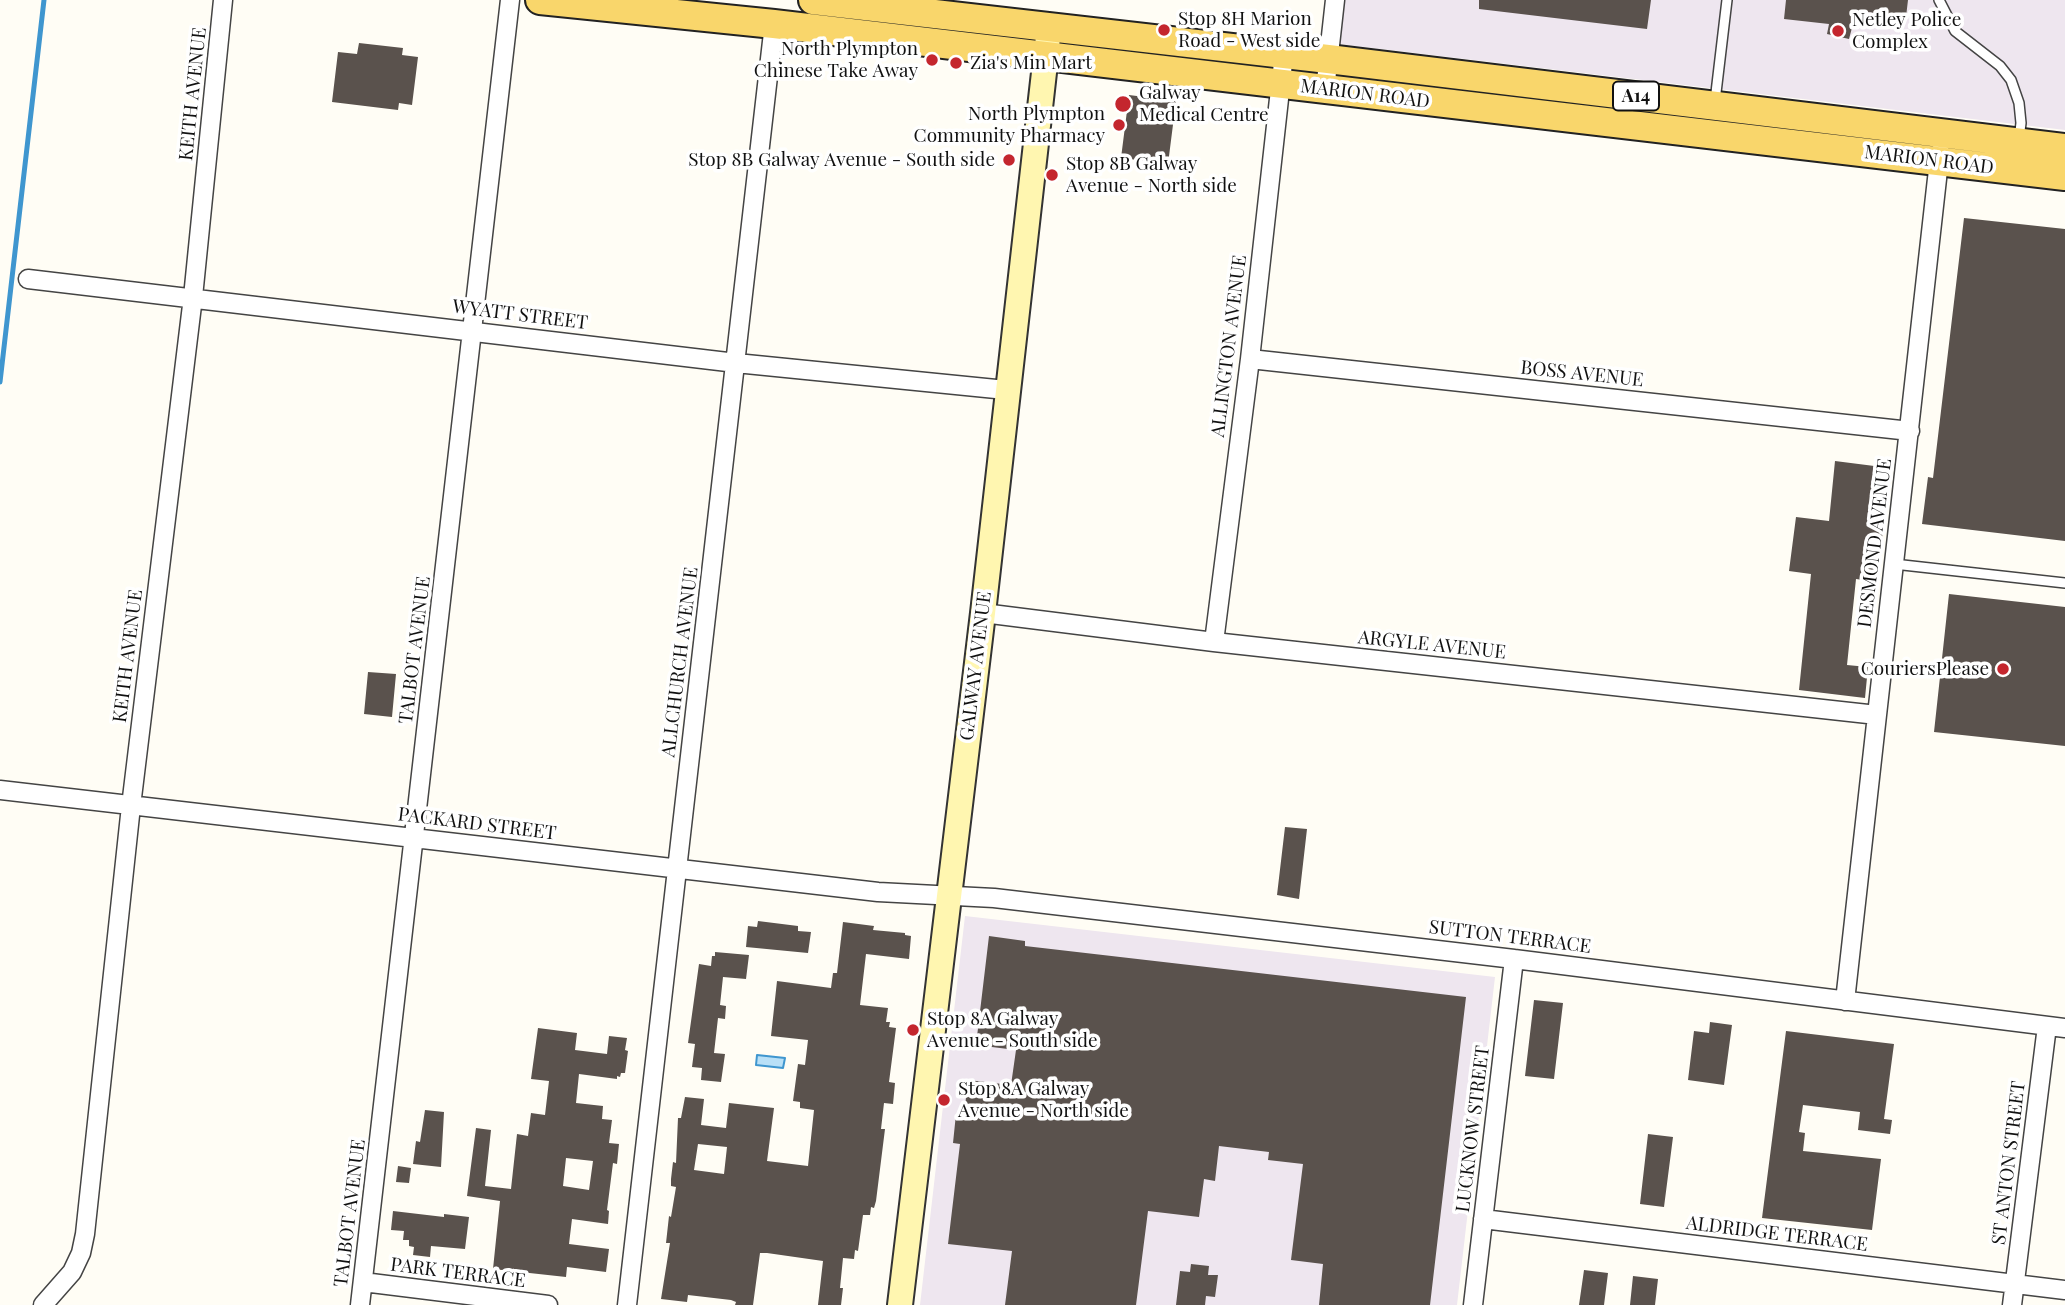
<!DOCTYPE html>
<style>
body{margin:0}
canvas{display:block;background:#fffdf5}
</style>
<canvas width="2065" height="1305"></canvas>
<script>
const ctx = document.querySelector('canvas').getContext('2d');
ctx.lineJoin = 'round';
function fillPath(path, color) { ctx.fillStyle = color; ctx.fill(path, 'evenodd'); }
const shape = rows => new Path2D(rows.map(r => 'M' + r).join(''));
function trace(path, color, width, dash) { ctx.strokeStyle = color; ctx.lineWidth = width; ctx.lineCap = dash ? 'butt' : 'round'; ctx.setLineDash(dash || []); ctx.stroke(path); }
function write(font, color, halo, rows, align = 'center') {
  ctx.font = font + ' "Playfair Display",serif'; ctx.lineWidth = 7; ctx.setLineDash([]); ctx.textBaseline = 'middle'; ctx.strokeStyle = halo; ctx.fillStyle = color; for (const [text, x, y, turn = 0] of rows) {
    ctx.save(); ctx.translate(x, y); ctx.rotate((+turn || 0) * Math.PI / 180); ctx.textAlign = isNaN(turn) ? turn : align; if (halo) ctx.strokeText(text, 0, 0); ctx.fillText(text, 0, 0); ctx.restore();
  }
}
const industrial = shape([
 [1343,0,2065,0,2065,130,1338,44],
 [965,916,1495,977,1457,1305,920,1305]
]);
const water = shape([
 [757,1055,785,1058,783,1068,756,1065,757,1055]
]);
const stream = shape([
 [0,382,44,0]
]);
const building = shape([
 [1479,0,1651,0,1647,29,1479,9],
 [1786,0,1908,0,1906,17,1859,11,1857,24,1853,24,1849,39,1827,34,1829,24,1784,19],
 [359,43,403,48,402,55,418,57,412,105,399,103,398,110,332,102,338,52,357,54],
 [1129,95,1176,101,1168,164,1121,158],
 [1964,218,2065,229,2065,541,1922,524,1928,477,1933,478],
 [1835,461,1890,468,1877,582,1856,579,1847,665,1868,667,1865,698,1799,690,1811,574,1789,571,1796,517,1829,521],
 [1949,594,2065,607,2065,746,1934,732],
 [368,672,396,674,392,717,364,714],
 [1285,827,1307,829,1299,899,1277,895],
 [758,921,798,926,798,931,811,932,808,953,746,947,748,926,757,927],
 [843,922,874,926,873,930,905,933,905,935,911,936,909,959,866,954,860,1005,888,1008,886,1022,890,1022,889,1027,896,1028,889,1082,895,1083,893,1104,884,1103,881,1129,885,1129,876,1201,874,1208,871,1207,870,1215,863,1215,858,1251,855,1250,854,1259,843,1258,840,1288,843,1288,841,1305,818,1305,823,1261,767,1253,760,1253,753,1305,735,1305,736,1302,731,1300,688,1295,687,1302,661,1299,670,1243,666,1243,669,1216,671,1217,676,1187,671,1186,671,1179,673,1162,676,1163,678,1118,681,1118,685,1097,704,1099,701,1125,726,1128,729,1103,774,1108,767,1161,808,1166,814,1110,800,1108,800,1102,793,1101,798,1064,805,1065,808,1040,771,1036,777,981,831,988,833,973,837,973],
 [698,1144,727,1147,724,1174,694,1170],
 [989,936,1025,941,1025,946,1466,997,1430,1305,1319,1305,1323,1264,1291,1260,1303,1164,1268,1160,1269,1152,1219,1146,1215,1181,1204,1179,1199,1217,1148,1211,1136,1305,1005,1305,1012,1251,948,1244,960,1144,953,1143,956,1114,964,1115,968,1080,1011,1085,1016,1050,976,1045],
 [715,952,749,955,746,979,723,977,720,1005,726,1006,725,1019,718,1018,714,1053,725,1054,721,1082,701,1080,702,1068,692,1067,695,1044,688,1043,699,964,711,966,712,956,715,956],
 [1534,1000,1563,1003,1554,1079,1525,1076],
 [1710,1022,1732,1025,1724,1085,1688,1080,1694,1031,1709,1033],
 [538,1028,577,1033,575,1050,607,1054,609,1036,627,1038,625,1050,628,1051,625,1073,621,1073,620,1077,617,1076,617,1079,579,1074,576,1103,603,1106,602,1119,612,1120,609,1143,619,1144,617,1164,613,1163,607,1210,609,1211,608,1224,572,1219,569,1244,609,1249,606,1272,567,1267,566,1277,493,1269,500,1201,467,1196,476,1128,491,1130,485,1186,511,1189,517,1134,528,1136,531,1113,545,1115,549,1081,531,1079],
 [566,1158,593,1161,589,1190,563,1186],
 [1786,1031,1894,1044,1884,1119,1892,1120,1890,1134,1858,1130,1860,1112,1803,1105,1799,1132,1805,1133,1803,1151,1881,1159,1872,1230,1762,1218],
 [425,1110,444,1112,441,1167,413,1164,416,1141,420,1142],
 [1648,1134,1673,1137,1664,1207,1640,1204],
 [398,1166,411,1168,409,1183,396,1182],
 [393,1211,444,1217,444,1214,469,1217,465,1249,431,1246,430,1257,413,1255,414,1247,409,1246,409,1240,403,1240,404,1231,391,1230],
 [1191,1264,1209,1266,1208,1275,1218,1275,1215,1297,1206,1296,1205,1305,1176,1305,1180,1271,1190,1272],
 [1584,1270,1608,1273,1604,1305,1579,1305],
 [1633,1276,1658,1279,1655,1305,1630,1305]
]);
const lane = shape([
 [1939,0,1955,31,2000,66,2011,80,2019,103,2021,123,2019,139],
 [1715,101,1727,0],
 [1894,564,2065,583]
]);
const street = shape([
 [1325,90,1335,0],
 [28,279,736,363,1006,390],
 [1250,359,1910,431],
 [983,613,1214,642,1877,715],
 [1214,642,1250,359,1284,54],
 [0,790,878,892,994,898,1514,959,2065,1028],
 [1845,1001,1940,152],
 [1483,1219,2065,1290],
 [363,1282,548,1305],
 [43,1305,72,1272,81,1253,85,1234,131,806,193,297,223,0],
 [360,1305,510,0],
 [627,1305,774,24],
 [1473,1305,1514,959],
 [2012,1305,2047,1026]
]);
const secondary = shape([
 [900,1305,983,613,1048,37]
]);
const primary = shape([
 [540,0,774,24,2065,176],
 [813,0,1328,59,2065,148]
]);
const markers = [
 [1164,30,7,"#c4262e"],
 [1838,31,7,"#c4262e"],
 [932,60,7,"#c4262e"],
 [956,63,7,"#c4262e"],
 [1123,104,9,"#c4262e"],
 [1119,125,7,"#c4262e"],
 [1009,160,7,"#c4262e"],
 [1052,175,7,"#c4262e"],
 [2003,669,7,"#c4262e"],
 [913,1030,7,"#c4262e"],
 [944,1100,7,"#c4262e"]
];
const shields = [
 [1636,96,46]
];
const shieldNames = [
 ["A14",1636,96]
];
const poiNames = [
 ["Stop 8H Marion",1178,19],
 ["Road - West side",1178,41],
 ["Netley Police",1852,20],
 ["Complex",1852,42],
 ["North Plympton",918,49,"right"],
 ["Chinese Take Away",918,71,"right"],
 ["Zia's Min Mart",970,63],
 ["Galway",1139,93],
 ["Medical Centre",1139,115],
 ["North Plympton",1105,114,"right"],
 ["Community Pharmacy",1105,136,"right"],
 ["Stop 8B Galway Avenue - South side",995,160,"right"],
 ["Stop 8B Galway",1066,164],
 ["Avenue - North side",1066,186],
 ["CouriersPlease",1989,669,"right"],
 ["Stop 8A Galway",927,1019],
 ["Avenue - South side",927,1041],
 ["Stop 8A Galway",958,1089],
 ["Avenue - North side",958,1111]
];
const streetNames = [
 ["KEITH AVENUE",193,94,-84],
 ["MARION ROAD",1365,94,7],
 ["MARION ROAD",1929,160,7],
 ["WYATT STREET",520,315,7],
 ["ALLINGTON AVENUE",1229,346,-83],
 ["BOSS AVENUE",1582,374,6],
 ["DESMOND AVENUE",1875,543,-83],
 ["ARGYLE AVENUE",1432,645,6],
 ["TALBOT AVENUE",415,650,-83],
 ["KEITH AVENUE",128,656,-83],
 ["ALLCHURCH AVENUE",680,662,-83],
 ["GALWAY AVENUE",976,666,-83],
 ["PACKARD STREET",477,824,7],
 ["SUTTON TERRACE",1510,937,7],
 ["LUCKNOW STREET",1473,1129,-83],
 ["ST ANTON STREET",2009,1163,-83],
 ["TALBOT AVENUE",350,1213,-83],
 ["ALDRIDGE TERRACE",1777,1234,7],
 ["PARK TERRACE",458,1273,7]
];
fillPath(industrial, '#eee6ef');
fillPath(water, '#b9e0f7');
trace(water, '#3f96cf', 2);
trace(stream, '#3f96cf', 5);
fillPath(building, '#5a524d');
trace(lane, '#444', 12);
trace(street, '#444', 21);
trace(secondary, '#333', 28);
trace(primary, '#222', 32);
trace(lane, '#fff', 9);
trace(street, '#fff', 18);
trace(secondary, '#fff6b0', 24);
trace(primary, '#f9d66b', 28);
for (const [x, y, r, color] of markers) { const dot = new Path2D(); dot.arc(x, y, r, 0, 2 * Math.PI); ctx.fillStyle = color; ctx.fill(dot); trace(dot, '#fff', 2.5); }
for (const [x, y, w] of shields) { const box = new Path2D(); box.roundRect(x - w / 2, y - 14.5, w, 29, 5); ctx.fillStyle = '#fff'; ctx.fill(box); trace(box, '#111', 2); }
write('bold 18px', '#111', null, shieldNames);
write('19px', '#111', '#fff', poiNames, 'left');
write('19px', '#111', '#fff', streetNames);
</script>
